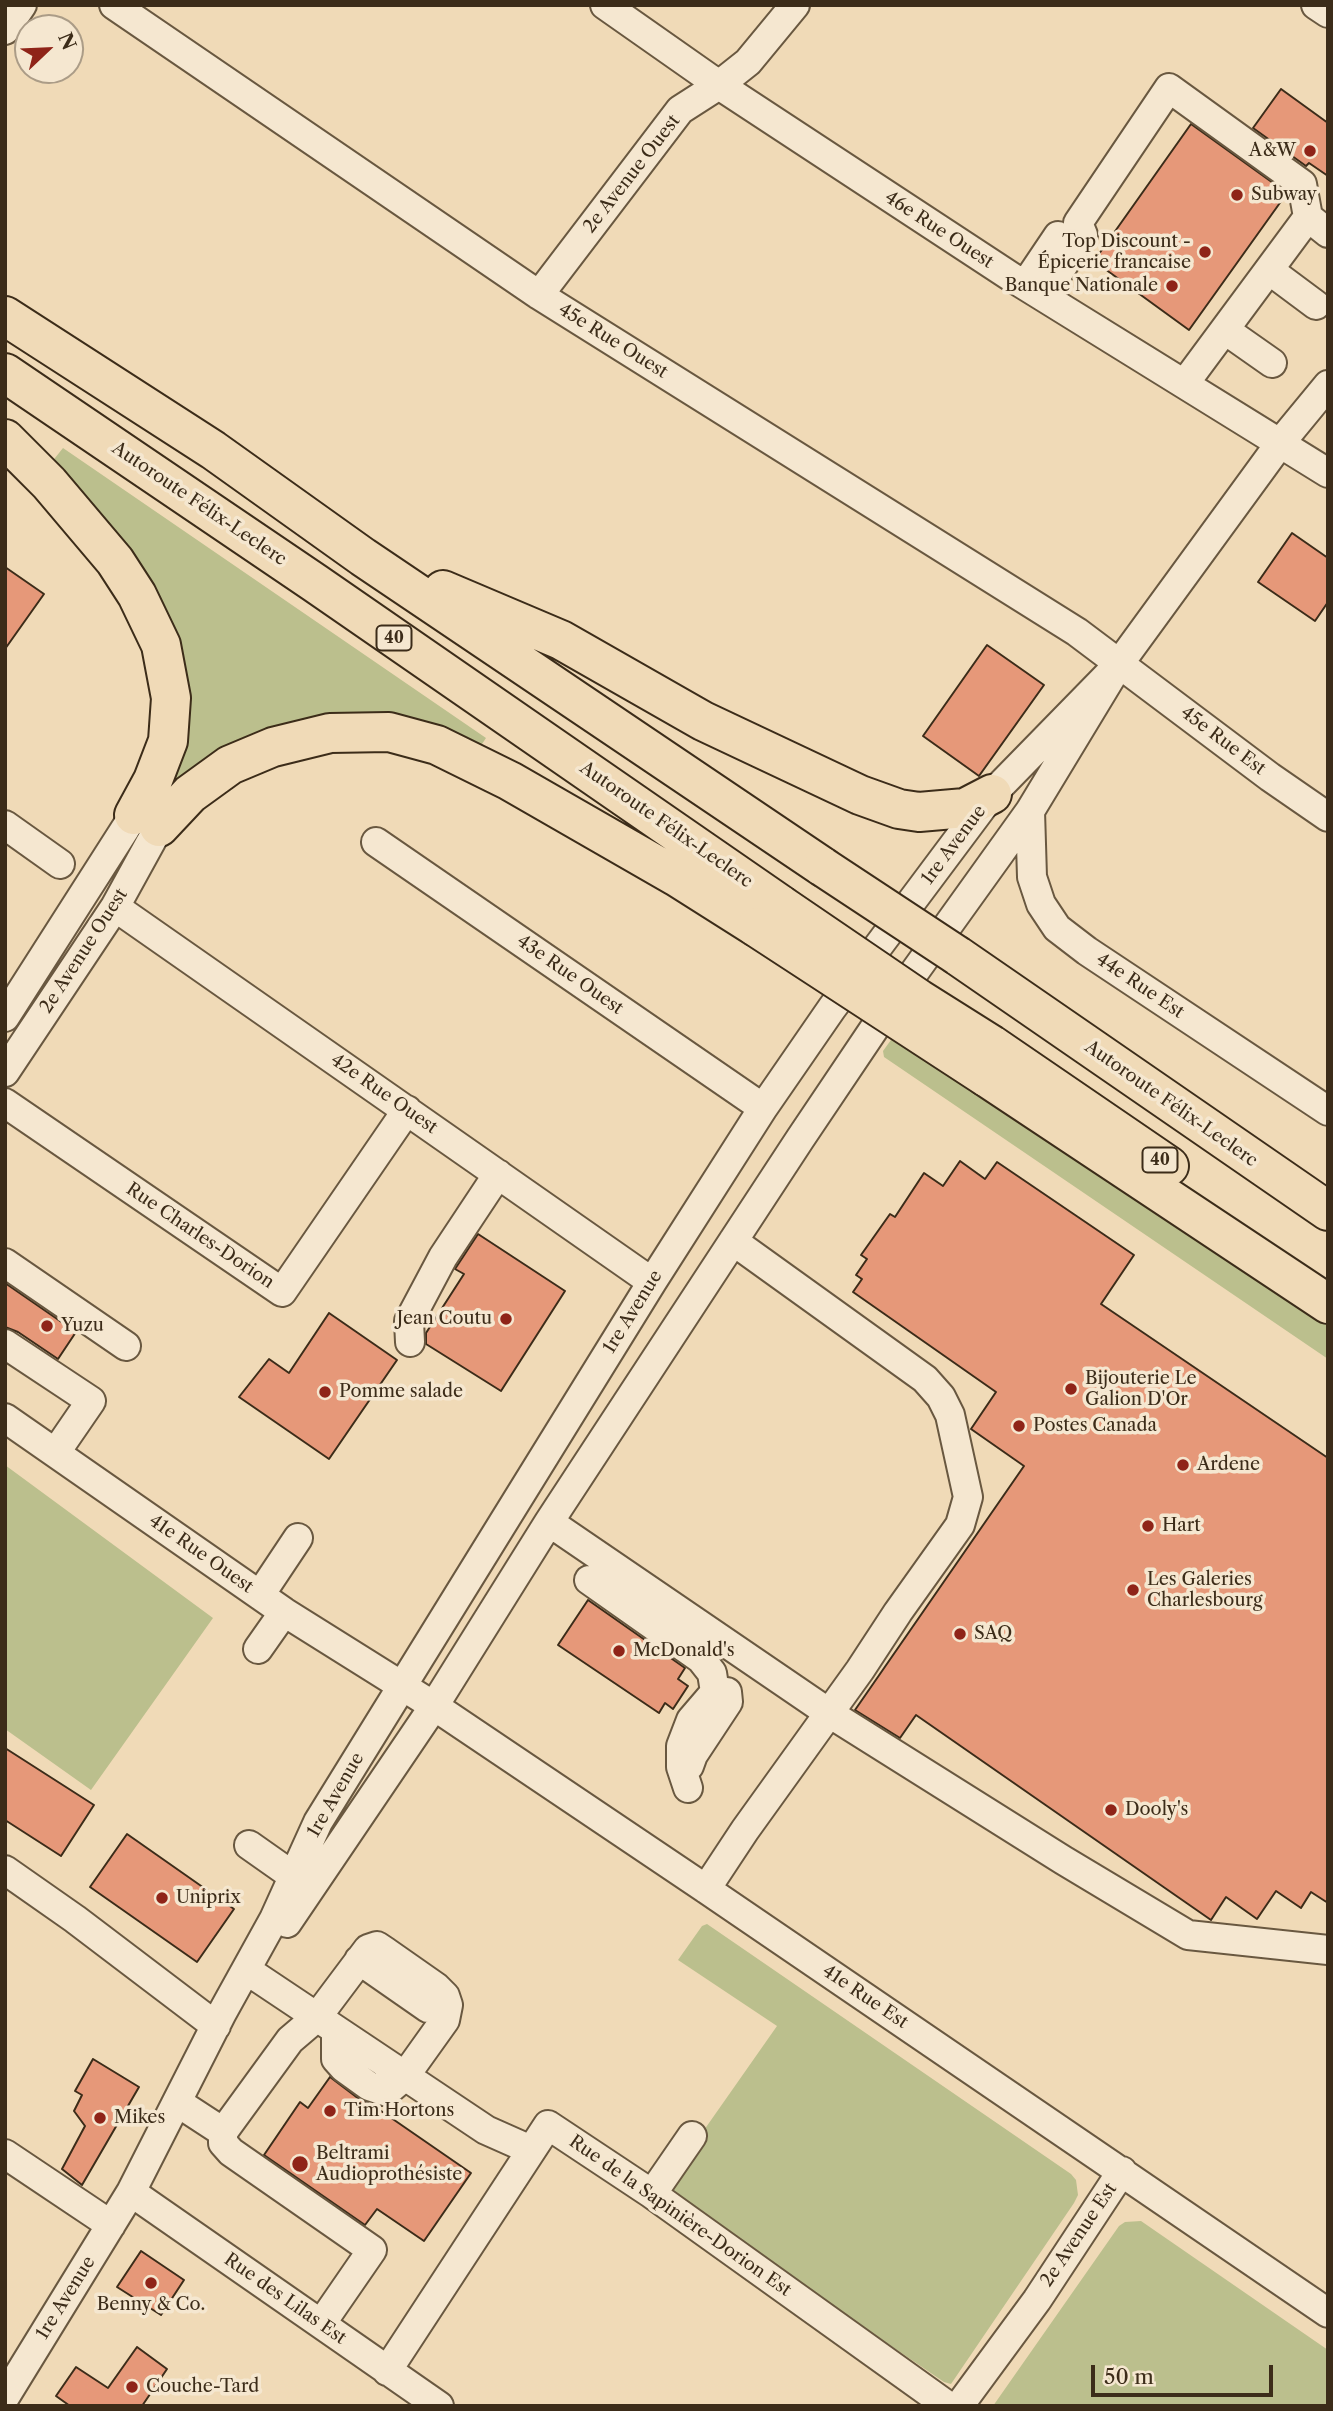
<!DOCTYPE html>
<meta charset="utf-8">
<style>
body{margin:0}
#map{position:relative;width:1333px;height:2411px;overflow:hidden;background:#f0dab7;font-family:"Libre Caslon Text",serif}
canvas{display:block}
.frame{position:absolute;inset:0;border:7px solid #3c2c19;pointer-events:none}
.north{position:absolute;left:14px;top:14px;width:70px;height:70px;box-sizing:border-box;background:#f5e7d0;border:2px solid #ab9c87;border-radius:50%;rotate:67deg;font-size:19px;font-weight:700;line-height:28px;text-align:center;color:#3c2c19}
.north::after{content:'';display:block;margin:auto;width:24px;height:32px;background:#8f2418;clip-path:polygon(50% 0,100% 100%,50% 72%,0 100%)}
.scale{position:absolute;left:1091px;top:2365px;width:182px;height:32px;box-sizing:border-box;border:4px solid #3c2c19;border-top:0;padding-left:9px;font-size:21px;line-height:24px;white-space:nowrap;color:#3c2c19;-webkit-text-stroke:5px #f5e7d0;paint-order:stroke}
</style>
<div id="map">
<canvas width="1333" height="2411"></canvas>
<div class="frame"></div>
<div class="north">N</div>
<div class="scale">50 m</div>
</div>
<script>
const ctx = document.querySelector('canvas').getContext('2d');
ctx.lineJoin = 'round';
function fillPath(path, color) { ctx.fillStyle = color; ctx.fill(path, 'evenodd'); }
const shape = rows => new Path2D(rows.map(r => 'M' + r).join(''));
function trace(path, color, width, dash) { ctx.strokeStyle = color; ctx.lineWidth = width; ctx.lineCap = dash ? 'butt' : 'round'; ctx.setLineDash(dash || []); ctx.stroke(path); }
function write(font, color, halo, rows, align = 'center') {
  ctx.font = font + ' "Libre Caslon Text",serif'; ctx.lineWidth = 7; ctx.setLineDash([]); ctx.textBaseline = 'middle'; ctx.strokeStyle = halo; ctx.fillStyle = color; for (const [text, x, y, turn = 0] of rows) {
    ctx.save(); ctx.translate(x, y); ctx.rotate((+turn || 0) * Math.PI / 180); ctx.textAlign = isNaN(turn) ? turn : align; if (halo) ctx.strokeText(text, 0, 0); ctx.fillText(text, 0, 0); ctx.restore();
  }
}
const green = shape([
 [63,448,486,738,478,750,419,726,164,791,188,716,188,683,181,647,51,463],
 [896,1033,1328,1316,1328,1359,884,1057,883,1051],
 [5,1465,213,1618,91,1790,5,1729],
 [707,1924,1071,2174,1076,2180,1078,2195,1074,2203,951,2384,944,2382,662,2190,777,2026,678,1960,702,1926],
 [1141,2221,1328,2350,1328,2406,993,2406,1119,2226,1125,2222]
]);
const building = shape([
 [1281,89,1328,123,1328,176,1309,163,1306,166,1253,128,1281,89],
 [1191,124,1287,193,1189,330,1094,261,1191,124],
 [1292,533,1328,558,1328,602,1315,621,1258,582,1292,533],
 [5,567,44,594,5,649,5,567],
 [987,645,1044,685,979,776,923,736,987,645],
 [960,1161,985,1179,997,1162,1134,1255,1101,1304,1328,1458,1328,1903,1311,1892,1301,1908,1276,1891,1257,1919,1226,1897,1211,1920,916,1715,900,1738,855,1710,1024,1466,971,1429,996,1392,853,1292,862,1279,856,1275,867,1259,861,1255,890,1214,895,1217,924,1173,943,1186,960,1161],
 [478,1234,565,1291,501,1391,426,1344,426,1333,464,1274,455,1269,478,1234],
 [5,1283,76,1332,58,1359,18,1332,5,1327,5,1283],
 [329,1313,397,1360,329,1459,239,1397,269,1359,289,1373,329,1313],
 [588,1600,685,1668,678,1679,688,1686,673,1709,665,1703,659,1713,558,1645,588,1600],
 [5,1748,94,1805,61,1856,5,1820,5,1748],
 [127,1834,234,1909,197,1962,90,1887,127,1834],
 [93,2059,139,2087,82,2185,62,2169,85,2126,74,2111,82,2095,75,2091,93,2059],
 [330,2077,359,2099,371,2104,471,2173,424,2241,377,2209,365,2225,264,2155,300,2102,308,2108,330,2077],
 [141,2251,184,2280,161,2315,117,2287,141,2251],
 [137,2347,167,2369,142,2406,70,2406,56,2396,76,2367,108,2388,137,2347]
]);
const minor = shape([
 [114,5,539,295,1077,632,1270,777,1328,817],
 [605,5,719,85,1013,278,1328,473],
 [1316,5,1328,13],
 [5,30,22,5],
 [1269,270,1316,305],
 [1025,285,1058,236],
 [539,295,680,110,719,85,748,62,795,5],
 [1043,296,1083,235,1078,223,1169,88,1302,184,1308,217],
 [1225,330,1272,363],
 [1185,383,1308,217,1328,233],
 [1030,811,1032,877,1041,904,1057,928,1087,951,1328,1111],
 [5,825,60,864],
 [376,842,763,1108],
 [115,907,652,1282],
 [5,1017,134,815],
 [5,1072,115,907,159,827],
 [5,1103,282,1292,407,1110],
 [5,1263,126,1346],
 [410,1342,409,1321,443,1257,498,1174],
 [5,1344,91,1401,56,1452],
 [5,1418,284,1612,434,1706,706,1889,1328,2313],
 [549,1522,829,1713,1063,1860,1188,1935,1328,1950],
 [589,1580,701,1659,712,1673,715,1692,691,1720,681,1746,681,1767,688,1788],
 [260,1595,298,1538],
 [258,1649,284,1612],
 [689,1766,693,1755,728,1702,727,1692],
 [249,1845,293,1876],
 [5,1870,75,1919,216,2026],
 [706,1889,745,1830,860,1670,898,1612,960,1525,968,1497,950,1415,941,1397,925,1379,733,1241],
 [287,1923,434,1706,549,1522,800,1139,880,1020,1030,811,1119,664,1281,442,1328,385],
 [359,1960,428,2008],
 [251,1973,486,2130,531,2150],
 [177,2102,223,2132,290,2040,317,2017,368,1949,377,1946,386,1952,436,1987,445,1996,448,2005,445,2020,405,2076,392,2087,384,2091,369,2086,344,2068,336,2059,336,2030],
 [223,2132,223,2143,231,2152,372,2250,321,2324],
 [5,2154,111,2225],
 [131,2192,439,2406],
 [652,2194,692,2136],
 [387,2371,548,2125,652,2194,948,2406],
 [5,2397,131,2192,222,2013,274,1919,318,1822,652,1282,763,1108,832,1008,992,794,1119,664],
 [959,2406,1037,2300,1122,2171]
]);
const highway = shape([
 [5,316,213,450,363,557,823,867],
 [5,373,315,583,781,905],
 [5,439,49,483,115,561,137,595,161,645,171,698,168,741,153,780,134,815],
 [443,590,561,640,703,721,860,795,899,809,919,812,965,808,992,794],
 [159,827,190,794,230,765,273,747,330,733,389,732,437,745,510,781,677,877,756,927],
 [958,956,1328,1211],
 [992,1045,1169,1166],
 [986,1077,1328,1304]
]);
const highwayBridge = shape([
 [823,867,958,956],
 [781,905,919,999,992,1045],
 [756,927,986,1077]
]);
const markers = [
 [1310,151,7,"#8f2418"],
 [1237,195,7,"#8f2418"],
 [1205,252,7,"#8f2418"],
 [1172,286,7,"#8f2418"],
 [506,1319,7,"#8f2418"],
 [47,1326,7,"#8f2418"],
 [1071,1389,7,"#8f2418"],
 [325,1392,7,"#8f2418"],
 [1019,1426,7,"#8f2418"],
 [1183,1465,7,"#8f2418"],
 [1148,1526,7,"#8f2418"],
 [1133,1590,7,"#8f2418"],
 [960,1634,7,"#8f2418"],
 [619,1651,7,"#8f2418"],
 [1111,1810,7,"#8f2418"],
 [162,1898,7,"#8f2418"],
 [330,2111,7,"#8f2418"],
 [100,2118,7,"#8f2418"],
 [300,2164,9,"#8f2418"],
 [151,2283,7,"#8f2418"],
 [132,2387,7,"#8f2418"]
];
const shields = [
 [394,638,35],
 [1160,1160,35]
];
const shieldNames = [
 ["40",394,638],
 ["40",1160,1160]
];
const poiNames = [
 ["A&W",1296,151,"right"],
 ["Subway",1251,195],
 ["Top Discount -",1191,242,"right"],
 ["Épicerie francaise",1191,263,"right"],
 ["Banque Nationale",1158,286,"right"],
 ["Jean Coutu",492,1319,"right"],
 ["Yuzu",61,1326],
 ["Bijouterie Le",1085,1379],
 ["Galion D'Or",1085,1400],
 ["Pomme salade",339,1392],
 ["Postes Canada",1033,1426],
 ["Ardene",1197,1465],
 ["Hart",1162,1526],
 ["Les Galeries",1147,1580],
 ["Charlesbourg",1147,1601],
 ["SAQ",974,1634],
 ["McDonald's",633,1651],
 ["Dooly's",1125,1810],
 ["Uniprix",176,1898],
 ["Tim Hortons",344,2111],
 ["Mikes",114,2118],
 ["Beltrami",316,2154],
 ["Audioprothésiste",316,2175],
 ["Benny & Co.",151,2305,"center"],
 ["Couche-Tard",146,2387]
];
const streetNames = [
 ["2e Avenue Ouest",632,174,-52],
 ["46e Rue Ouest",939,230,33],
 ["45e Rue Ouest",613,341,32],
 ["Autoroute Félix-Leclerc",199,504,34],
 ["45e Rue Est",1223,741,37],
 ["Autoroute Félix-Leclerc",666,825,35],
 ["1re Avenue",954,845,-53],
 ["2e Avenue Ouest",84,951,-57],
 ["43e Rue Ouest",570,975,35],
 ["44e Rue Est",1140,986,34],
 ["42e Rue Ouest",384,1094,35],
 ["Autoroute Félix-Leclerc",1171,1104,35],
 ["Rue Charles-Dorion",200,1236,34],
 ["1re Avenue",633,1312,-58],
 ["41e Rue Ouest",201,1554,35],
 ["1re Avenue",336,1795,-60],
 ["41e Rue Est",865,1997,34],
 ["Rue de la Sapinière-Dorion Est",680,2216,35],
 ["2e Avenue Est",1079,2235,-56],
 ["1re Avenue",66,2298,-58],
 ["Rue des Lilas Est",285,2299,35]
];
fillPath(green, '#bbbf8d');
fillPath(building, '#e69879');
trace(building, '#3c2c19', 2);
trace(minor, '#695840', 32);
trace(highway, '#3c2c19', 42);
trace(minor, '#f5e7d0', 28);
trace(highway, '#f0dab7', 38);
trace(highwayBridge, '#3c2c19', 42, []);
trace(highwayBridge, '#f0dab7', 38);
for (const [x, y, r, color] of markers) { const dot = new Path2D(); dot.arc(x, y, r, 0, 2 * Math.PI); ctx.fillStyle = color; ctx.fill(dot); trace(dot, '#f5e7d0', 2.5); }
for (const [x, y, w] of shields) { const box = new Path2D(); box.roundRect(x - w / 2, y - 12.5, w, 25, 5); ctx.fillStyle = '#f5e7d0'; ctx.fill(box); trace(box, '#3c2c19', 2); }
write('bold 16px', '#3c2c19', null, shieldNames);
write('18px', '#3c2c19', '#f5e7d0', poiNames, 'left');
write('18px', '#3c2c19', '#f5e7d0', streetNames);
</script>
